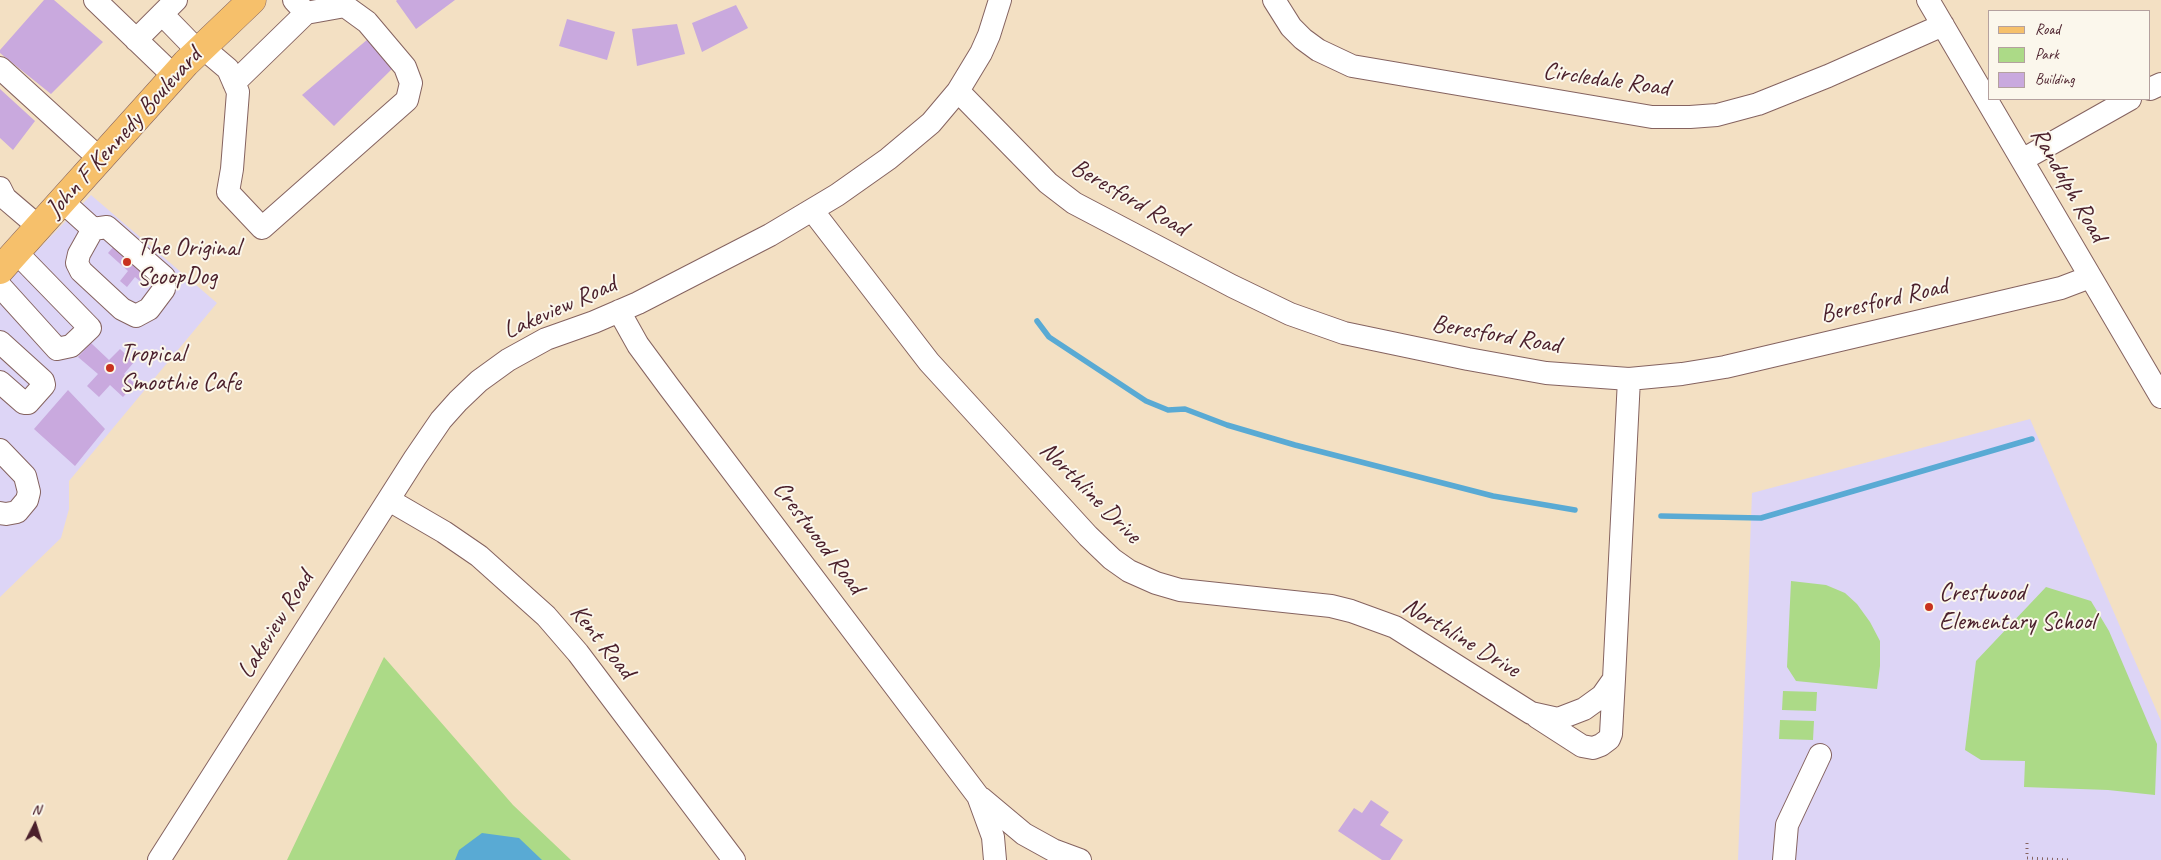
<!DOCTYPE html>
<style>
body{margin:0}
#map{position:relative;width:2161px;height:860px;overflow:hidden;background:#f3e0c3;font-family:Caveat,sans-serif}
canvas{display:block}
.legend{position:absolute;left:1988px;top:10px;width:162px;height:90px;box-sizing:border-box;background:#fbf7ec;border:1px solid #b4a19f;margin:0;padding:6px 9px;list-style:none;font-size:15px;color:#4a1f2b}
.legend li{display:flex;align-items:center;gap:10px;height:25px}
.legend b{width:25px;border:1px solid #b4a19f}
.north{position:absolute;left:10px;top:800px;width:50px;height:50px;-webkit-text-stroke:4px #fbf7ec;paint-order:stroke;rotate:5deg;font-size:14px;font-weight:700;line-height:20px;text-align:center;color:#4a1f2b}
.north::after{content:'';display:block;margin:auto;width:18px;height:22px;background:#4a1f2b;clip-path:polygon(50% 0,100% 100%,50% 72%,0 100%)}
</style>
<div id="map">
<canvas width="2161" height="860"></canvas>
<ul class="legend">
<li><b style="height:6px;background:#f6c06b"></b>Road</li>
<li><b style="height:14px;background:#acda87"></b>Park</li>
<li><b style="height:14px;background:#c9a9de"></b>Building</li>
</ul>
<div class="north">N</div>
</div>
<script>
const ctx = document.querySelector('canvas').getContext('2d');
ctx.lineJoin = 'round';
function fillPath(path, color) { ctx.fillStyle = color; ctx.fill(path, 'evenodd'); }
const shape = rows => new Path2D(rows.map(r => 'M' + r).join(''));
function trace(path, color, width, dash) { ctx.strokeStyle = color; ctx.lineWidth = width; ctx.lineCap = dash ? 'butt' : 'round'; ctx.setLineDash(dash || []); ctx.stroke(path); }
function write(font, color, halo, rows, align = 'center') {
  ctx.font = font + ' Caveat,sans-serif'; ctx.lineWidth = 4; ctx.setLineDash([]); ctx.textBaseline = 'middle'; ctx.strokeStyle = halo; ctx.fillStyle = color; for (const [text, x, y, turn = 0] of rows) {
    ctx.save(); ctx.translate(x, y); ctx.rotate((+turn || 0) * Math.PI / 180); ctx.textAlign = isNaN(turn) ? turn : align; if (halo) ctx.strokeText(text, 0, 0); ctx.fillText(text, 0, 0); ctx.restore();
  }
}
const built = shape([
 [91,195,217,303,69,481,69,509,61,538,0,597,0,289],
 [2030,419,2161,721,2161,860,1738,860,1752,493]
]);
const green = shape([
 [1791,581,1826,585,1845,593,1857,604,1870,622,1880,641,1880,666,1877,689,1796,681,1787,667],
 [2046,587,2091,601,2109,631,2157,744,2155,795,2108,790,2024,787,2025,761,1981,760,1965,750,1976,661],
 [384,657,513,805,571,860,287,860],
 [1783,691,1817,692,1816,711,1782,710],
 [1780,720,1814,721,1813,740,1779,739]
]);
const water = shape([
 [482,833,519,838,542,860,455,860,459,850]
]);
const stream = shape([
 [1037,321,1049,337,1146,401,1168,410,1185,409,1227,425,1295,445,1493,496,1575,510],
 [1661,516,1761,518,2032,439]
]);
const building = shape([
 [44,0,54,0,103,42,51,94,0,53,0,50],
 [397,0,455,0,416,29,396,1],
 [736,5,748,28,702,52,692,23],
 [567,19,615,32,607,60,559,46],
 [677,24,685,54,637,66,632,29],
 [368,39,393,68,334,126,302,95],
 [0,89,35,121,13,150,0,138],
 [116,244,148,273,140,281,135,277,127,287,120,281,128,271,108,253],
 [91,343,109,360,120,349,134,362,124,374,135,384,123,397,110,385,99,397,87,386,98,374,78,357],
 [68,390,105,429,75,466,34,429],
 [1371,800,1389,812,1380,825,1403,840,1390,860,1382,860,1338,831,1354,808,1362,813]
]);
const path = shape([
 [2027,843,2027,858,2070,860]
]);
const minor = shape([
 [95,0,174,76],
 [1274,0,1291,27,1303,39,1318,50,1352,66,1652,117,1690,117,1717,115,1758,104,1828,76,1943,25],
 [1928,0,2161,397],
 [162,14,198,51],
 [136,40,176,0],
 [202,47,228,69,238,92,232,169,228,192,262,228,407,100,411,83,405,67,367,22,345,6,306,13,294,0],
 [0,68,100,159],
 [234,83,306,13],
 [2150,89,2161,84],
 [958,91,1048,183,1074,203,1232,286,1290,314,1344,333,1468,359,1546,373,1629,379,1682,374,1725,367,2061,288,2090,277],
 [2022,160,2130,99],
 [0,188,5,198,39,227],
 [62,201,93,229],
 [812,210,929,362,1088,536,1112,559,1129,571,1156,583,1180,590,1331,606,1351,611,1395,627,1531,713,1558,719,1584,709,1602,696,1614,679,1629,379],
 [107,227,164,277,164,289,149,309,136,316,122,309,81,271,77,263,79,254,93,229,107,227],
 [0,286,57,349,71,346,90,328,16,252],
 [619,311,638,345,669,387,978,796,993,837,995,860],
 [0,342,43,381,44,385,28,403,24,403,0,382],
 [0,450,25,476,29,492,27,500,17,512,6,514,0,513],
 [389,500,444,532,479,556,546,616,578,653,734,860],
 [1537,717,1582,746,1593,748,1601,745,1609,739,1611,734,1614,679],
 [981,798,1024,834,1053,850,1080,860],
 [159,860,415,458,441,420,458,401,479,381,508,360,546,339,594,322,638,303,770,235,837,195,888,159,931,123,958,91,981,53,989,35,1000,0],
 [1784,860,1787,825,1820,755]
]);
const major = shape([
 [0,270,186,63,252,0]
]);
const markers = [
 [127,262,5,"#c8321e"],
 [110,368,5,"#c8321e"],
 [1929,607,5,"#c8321e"]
];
const streetNames = [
 ["Circledale Road",1606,80,8],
 ["John F Kennedy Boulevard",124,133,-48],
 ["Randolph Road",2068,185,60],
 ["Beresford Road",1129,198,30],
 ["Beresford Road",1884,301,-13],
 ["Lakeview Road",560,308,-24],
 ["Beresford Road",1496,335,10],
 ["Northline Drive",1090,493,45],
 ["Crestwood Road",818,538,53],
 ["Lakeview Road",276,625,-58],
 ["Northline Drive",1461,638,31],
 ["Kent Road",602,642,51]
];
const poiNames = [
 ["The Original",137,248],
 ["ScoopDog",137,277],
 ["Tropical",120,354],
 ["Smoothie Cafe",120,383],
 ["Crestwood",1939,593],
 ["Elementary School",1939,622]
];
fillPath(built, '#ddd5f6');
fillPath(green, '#acda87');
fillPath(water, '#59aad4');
trace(stream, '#59aad4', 5.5);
fillPath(building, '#c9a9de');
trace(minor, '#856360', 24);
trace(major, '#856360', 29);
trace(path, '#856360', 3, [1, 4]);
trace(minor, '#fff', 22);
trace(major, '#f6c06b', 28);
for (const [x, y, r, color] of markers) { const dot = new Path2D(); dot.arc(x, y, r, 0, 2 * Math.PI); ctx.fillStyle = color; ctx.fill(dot); trace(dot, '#fbf7ec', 2); }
write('25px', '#4a1f2b', '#fbf7ec', streetNames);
write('25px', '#4a1f2b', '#fbf7ec', poiNames, 'left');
</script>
